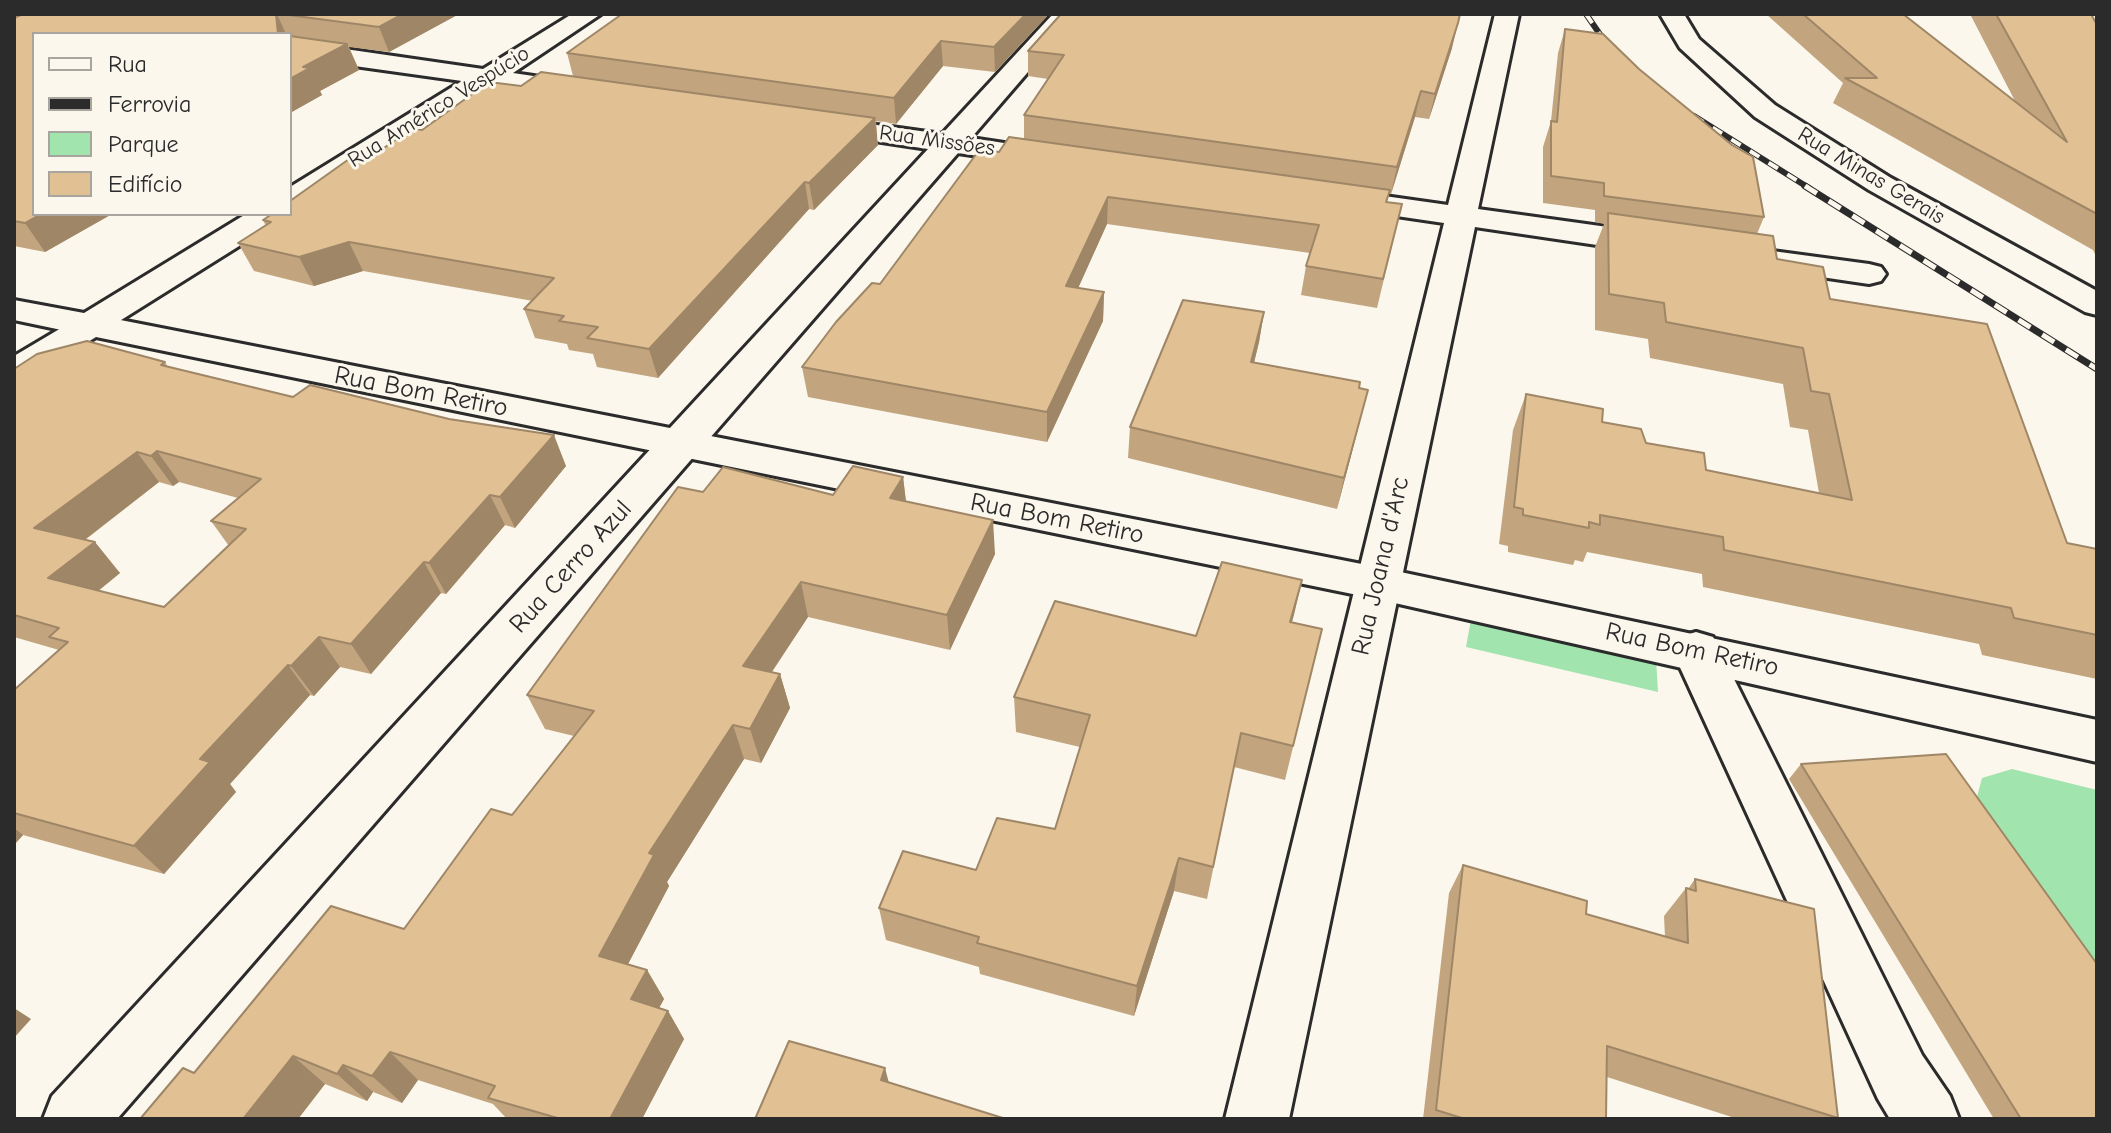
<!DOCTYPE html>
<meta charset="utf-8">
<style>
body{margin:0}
#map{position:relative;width:2111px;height:1133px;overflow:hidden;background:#fbf7ec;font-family:"Comic Neue",sans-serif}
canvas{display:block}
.frame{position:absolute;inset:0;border:16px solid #2b2b2b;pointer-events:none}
.legend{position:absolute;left:32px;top:32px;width:260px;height:184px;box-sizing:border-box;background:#fbf7ec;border:2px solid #a8a59f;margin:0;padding:10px 14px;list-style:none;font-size:24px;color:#2b2b2b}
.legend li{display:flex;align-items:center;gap:16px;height:40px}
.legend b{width:40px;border:2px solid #a8a59f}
</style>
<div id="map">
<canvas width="2111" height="1133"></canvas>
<div class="frame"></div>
<ul class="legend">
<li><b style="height:10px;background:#fbf7ec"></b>Rua</li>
<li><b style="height:10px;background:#2b2b2b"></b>Ferrovia</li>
<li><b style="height:22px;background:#a2e4ae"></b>Parque</li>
<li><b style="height:22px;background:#e1c093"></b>Edifício</li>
</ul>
</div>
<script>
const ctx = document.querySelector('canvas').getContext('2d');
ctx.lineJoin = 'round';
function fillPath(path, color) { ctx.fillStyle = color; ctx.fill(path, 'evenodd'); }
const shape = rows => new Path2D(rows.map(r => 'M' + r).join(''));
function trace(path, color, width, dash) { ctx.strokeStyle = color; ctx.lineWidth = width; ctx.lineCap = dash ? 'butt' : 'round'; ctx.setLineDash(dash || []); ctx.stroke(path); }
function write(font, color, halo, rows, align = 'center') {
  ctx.font = font + ' "Comic Neue",sans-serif'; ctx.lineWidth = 6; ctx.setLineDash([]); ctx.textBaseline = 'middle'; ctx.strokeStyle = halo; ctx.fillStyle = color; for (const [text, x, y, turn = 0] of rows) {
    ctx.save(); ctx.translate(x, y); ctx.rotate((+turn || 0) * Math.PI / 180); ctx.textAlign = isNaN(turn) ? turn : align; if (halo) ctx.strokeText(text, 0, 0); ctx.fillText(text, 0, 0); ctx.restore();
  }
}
const green = shape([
 [1471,619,1656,659,1658,692,1466,647],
 [2012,769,2097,790,2097,982,1974,808,1982,778]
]);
const street = shape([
 [572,14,601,14,513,73,595,85,598,91,595,97,585,99,492,86,301,207,290,209,290,187,462,81,290,57,290,41,483,69,572,14],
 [1053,14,1078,14,971,138,1070,153,1075,159,1070,165,1060,168,958,153,117,1119,43,1119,52,1096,928,149,809,131,805,125,809,119,819,117,942,134,1053,14],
 [1495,14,1519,14,1478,209,1658,234,1669,237,1674,244,1669,251,1658,254,1475,227,1289,1119,1225,1119,1444,223,1342,208,1331,206,1327,199,1331,192,1342,190,1448,205,1495,14],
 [246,214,284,214,279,221,102,332,90,336,14,320,14,300,84,313,246,214],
 [1765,250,1869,264,1881,267,1886,274,1881,281,1869,284,1753,267,1749,260,1753,253,1765,250],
 [1696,632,1713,637,1922,1055,1950,1096,1959,1119,1890,1119,1878,1099,1672,650,1679,637,1696,632]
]);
const secondary = shape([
 [1660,14,1684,14,1699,39,1775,105,1891,178,2097,291,2097,315,2085,312,1869,190,1755,117,1680,48,1660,14],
 [90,314,1377,567,2097,720,2097,762,1377,599,96,337,27,380,14,383,14,356,78,318,90,314]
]);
const railFar1 = shape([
 [1586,14,1610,49],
 [1694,116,1809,188]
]);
const rail = shape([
 [1805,186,2097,369]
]);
const wall = shape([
 [23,14,459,14,389,52,349,47,359,70,320,91,322,95,290,113,290,34,34,34,34,214,112,214,45,252,14,246,14,18],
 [622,14,1049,14,995,72,943,66,896,124,876,121,878,145,814,210,809,209,658,378,597,367,593,354,569,350,567,344,535,338,524,309,533,301,363,271,314,286,254,271,238,243,266,226,263,220,381,150,422,130,521,86,573,76,567,53],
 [1766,14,1903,14,2015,101,1970,14,2091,14,2097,25,2097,258,2093,250,1833,103,1843,83],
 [1565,29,1764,217,1757,234,1777,259,1830,299,2067,543,2097,549,2097,679,1982,655,1979,644,1703,587,1702,574,1587,552,1583,562,1575,560,1573,565,1508,552,1508,546,1499,544,1513,430,1526,394,1602,422,1706,470,1819,493,1808,430,1790,427,1783,384,1650,358,1648,339,1595,330,1595,247,1604,224,1595,222,1595,210,1543,203,1543,147,1551,121,1558,53],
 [1452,48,1429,119,1415,117,1391,194,1389,194,1387,202,1402,204,1377,308,1301,295,1306,266,1310,253,1107,224,1078,288,1104,292,1103,321,1047,442,808,397,802,367,880,284,999,152,1024,139,1024,115,1048,79,1028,76,1028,51],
 [1264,312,1259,342,1254,362,1368,390,1337,509,1128,458,1130,427],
 [165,362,168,367,566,466,515,528,505,525,446,594,441,593,371,674,340,667,314,696,310,695,230,784,236,792,164,874,23,835,14,845,14,690,59,650,14,637,14,369],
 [159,482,173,486,179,482,238,498,211,521,229,546,164,607,98,591,120,573,85,540],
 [903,477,906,501,995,554,950,650,808,617,772,672,780,674,790,708,761,763,744,759,667,882,669,886,628,964,647,970,664,999,659,1008,668,1011,684,1039,642,1119,507,1119,493,1104,418,1080,402,1103,373,1092,367,1101,325,1084,298,1119,140,1119,194,1073,404,929,512,815,574,736,545,729,527,695,703,492,833,495],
 [1292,622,1322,629,1285,780,1234,767,1207,899,1174,891,1134,1016,980,974,979,967,886,940,879,908,976,870,1055,829,1080,747,1016,732,1014,697,1196,636],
 [1801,764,2097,1119,1994,1119,1789,779],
 [1463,865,1586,914,1665,937,1664,916,1686,888,1688,889,1695,879,1838,1118,1738,1119,1607,1077,1606,1119,1423,1119,1449,893]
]);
const shadedWall = shape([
 [277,14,286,34,278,34],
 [403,14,459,14,389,52,379,27],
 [1026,14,1049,14,995,72,994,47],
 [1458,23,1452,48,1429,119,1435,94],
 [941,41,943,66,896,124,894,98],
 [347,44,359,70,320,91,322,95,290,113,290,79,303,67],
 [1421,91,1415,117,1391,194,1397,167],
 [875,118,878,145,814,210,809,183],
 [805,182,809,209,658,378,649,349],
 [1108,197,1107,224,1066,315,1066,286],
 [41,214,112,214,45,252,25,223],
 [349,242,363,271,314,286,299,257],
 [1104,292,1103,321,1047,442,1047,412],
 [1264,312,1259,342,1247,392,1251,362],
 [1368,390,1360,421,1337,509,1344,478],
 [554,435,566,466,515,528,500,497],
 [157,451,179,482,173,486,151,456],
 [137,452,159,482,61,558,34,528],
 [903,477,907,511,890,498],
 [490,495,505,525,446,594,429,563],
 [993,520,995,554,950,650,947,615],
 [95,542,120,573,76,609,48,578],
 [424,562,441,593,371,674,351,644],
 [1302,580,1294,615,1282,657,1290,622],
 [801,582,808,617,753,700,743,666],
 [319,637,340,667,314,696,291,666],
 [288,665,310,695,230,784,236,792,164,874,134,846,200,759],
 [780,674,790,708,761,763,750,729],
 [733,725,744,759,667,882,669,886,617,985,599,956,649,853],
 [14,828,23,835,14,845],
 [1179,858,1174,891,1134,1016,1137,986],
 [647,970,664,999,648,1028,631,999],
 [14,1008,31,1019,14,1038],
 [668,1011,684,1039,642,1119,610,1119],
 [390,1052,418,1080,402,1103,372,1076],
 [293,1056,325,1084,298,1119,243,1119],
 [343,1065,373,1092,367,1101,337,1074],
 [885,1068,894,1102,881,1080]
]);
const building = shape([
 [23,14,276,14,278,34,34,34,34,214,41,214,25,223,14,221,14,18,23,14],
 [281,14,403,14,379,27,281,14],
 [622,14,1026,14,994,47,941,41,894,98,567,53,622,14],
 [1061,14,1460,14,1458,23,1435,94,1421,91,1397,167,1024,115,1064,55,1028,51,1061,14],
 [1803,14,1903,14,2067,142,1996,14,2091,14,2097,25,2097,214,1845,78,1877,78,1803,14],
 [1565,29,1603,34,1639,69,1732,145,1753,157,1764,217,1604,196,1604,183,1551,176,1551,121,1557,122,1565,29],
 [290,36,347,44,303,67,310,68,290,79,290,36],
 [541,72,875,118,809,183,805,182,649,349,587,338,598,327,559,321,564,316,524,309,554,278,349,242,299,257,238,243,271,222,263,220,272,214,290,214,290,201,366,147,381,150,412,128,422,130,489,82,521,86,541,72],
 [1009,137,1390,190,1386,202,1402,204,1383,279,1306,266,1319,225,1108,197,1066,286,1104,292,1047,412,802,367,836,322,872,283,880,284,980,149,999,152,1009,137],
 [1608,213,1773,236,1777,259,1823,267,1830,299,1987,324,2067,543,2097,549,2097,635,2014,618,2011,608,1724,550,1723,537,1600,515,1600,525,1589,522,1589,528,1523,515,1523,509,1514,507,1526,394,1603,409,1602,422,1641,429,1646,443,1704,453,1706,470,1852,500,1829,394,1811,391,1803,348,1666,322,1664,303,1609,294,1608,213],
 [1183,300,1264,312,1251,362,1360,382,1359,388,1368,390,1344,478,1130,427,1183,300],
 [87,341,165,362,161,365,293,397,310,385,449,419,554,435,500,497,490,495,429,563,424,562,351,644,319,637,291,666,288,665,200,759,210,762,134,846,14,813,14,690,68,642,49,637,59,628,14,615,14,369,37,354,87,341],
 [157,451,261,479,211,521,246,529,164,607,48,578,95,542,34,528,137,452,151,456,157,451],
 [853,466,903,477,890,498,993,520,947,615,801,582,743,666,780,674,750,729,733,725,649,853,654,855,599,956,647,970,631,999,668,1011,610,1119,561,1119,488,1098,495,1086,390,1052,372,1076,343,1065,337,1074,293,1056,243,1119,140,1119,183,1068,194,1073,331,906,404,929,491,809,512,815,594,711,527,695,678,487,703,492,723,467,833,495,853,466],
 [1222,562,1302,580,1290,622,1322,629,1293,746,1241,733,1213,867,1179,858,1137,986,977,943,979,937,879,908,903,851,976,870,997,818,1055,829,1090,715,1014,697,1055,601,1196,636,1222,562],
 [1946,754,2097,964,2097,1119,2021,1119,1801,764,1946,754],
 [1463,865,1587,901,1586,914,1688,943,1686,888,1696,891,1695,879,1814,909,1838,1118,1607,1046,1606,1119,1465,1119,1436,1110,1463,865],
 [789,1041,885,1068,881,1080,1006,1119,755,1119,789,1041]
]);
const farStreetnames = [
 ["Rua Américo Vespúcio",439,107,-32],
 ["Rua Missões",937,141,8],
 ["Rua Minas Gerais",1871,176,31]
];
const streetNames = [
 ["Rua Bom Retiro",421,392,11],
 ["Rua Bom Retiro",1057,519,11],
 ["Rua Joana d'Arc",1381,566,-77],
 ["Rua Cerro Azul",571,567,-48],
 ["Rua Bom Retiro",1692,650,12]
];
fillPath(green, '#a2e4ae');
trace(street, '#2b2b2b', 6);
trace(secondary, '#2b2b2b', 6);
fillPath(street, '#fbf7ec');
fillPath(secondary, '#fbf7ec');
trace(railFar1, '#2b2b2b', 6);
trace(rail, '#2b2b2b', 7);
trace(railFar1, '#fbf7ec', 4, [11]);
trace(rail, '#fbf7ec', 5, [14]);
fillPath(wall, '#c2a57e');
fillPath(shadedWall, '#9e8667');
fillPath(building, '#e1c093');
trace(building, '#9e8667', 2);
write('22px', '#2b2b2b', '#fbf7ec', farStreetnames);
write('26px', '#2b2b2b', '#fbf7ec', streetNames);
</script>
